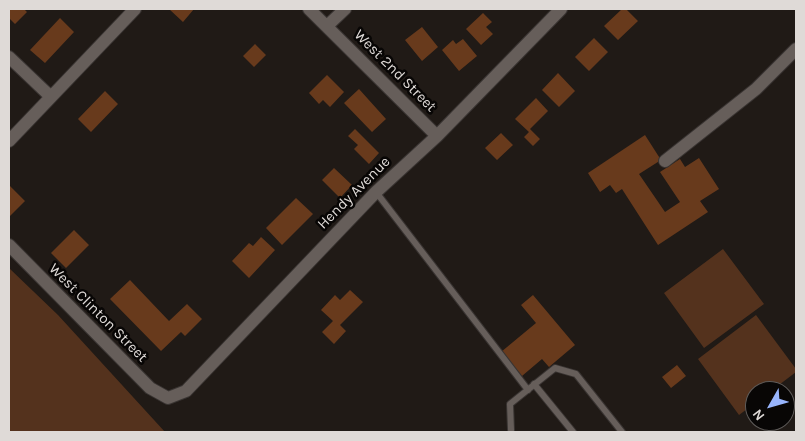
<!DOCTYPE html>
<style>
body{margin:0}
#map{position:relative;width:805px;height:441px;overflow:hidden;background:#201a16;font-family:Karla,sans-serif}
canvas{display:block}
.frame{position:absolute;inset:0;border:10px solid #dfdad7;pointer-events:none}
.north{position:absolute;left:745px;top:381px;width:50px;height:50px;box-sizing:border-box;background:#080605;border:1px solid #5e5b59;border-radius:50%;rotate:232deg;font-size:14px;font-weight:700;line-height:20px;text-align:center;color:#dfdad7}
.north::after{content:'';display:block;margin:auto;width:18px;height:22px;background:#98b5fd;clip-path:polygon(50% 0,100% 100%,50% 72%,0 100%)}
</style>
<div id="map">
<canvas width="805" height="441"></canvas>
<div class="frame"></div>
<div class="north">N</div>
</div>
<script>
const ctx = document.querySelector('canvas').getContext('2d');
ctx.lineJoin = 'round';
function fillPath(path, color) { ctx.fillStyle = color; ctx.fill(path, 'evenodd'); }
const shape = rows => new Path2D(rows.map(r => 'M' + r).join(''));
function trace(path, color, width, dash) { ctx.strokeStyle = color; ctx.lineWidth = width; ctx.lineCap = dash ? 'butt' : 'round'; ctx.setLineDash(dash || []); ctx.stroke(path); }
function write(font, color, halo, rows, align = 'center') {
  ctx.font = font + ' Karla,sans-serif'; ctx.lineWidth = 5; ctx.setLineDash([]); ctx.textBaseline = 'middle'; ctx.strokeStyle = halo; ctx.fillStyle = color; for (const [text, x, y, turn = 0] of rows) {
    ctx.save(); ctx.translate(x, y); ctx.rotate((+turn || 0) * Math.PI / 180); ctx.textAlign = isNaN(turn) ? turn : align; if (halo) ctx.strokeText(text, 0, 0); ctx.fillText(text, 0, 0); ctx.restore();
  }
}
const green = shape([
 [723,249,764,304,704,348,664,293],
 [9,268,58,315,165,432,9,432],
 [756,315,796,369,796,372,771,391,755,391,755,403,739,415,698,359]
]);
const building = shape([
 [9,9,24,9,27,12,15,24,9,18],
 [169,9,194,9,183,22],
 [622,9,626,9,638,21,618,40,604,26],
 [483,13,492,22,486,27,493,34,481,45,466,29],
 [60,18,74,32,45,63,30,50],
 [422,27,438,47,422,61,405,40],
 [594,38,608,52,589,71,575,57],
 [463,39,477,56,459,71,442,50,453,40,456,44],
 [255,44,266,55,254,67,243,56],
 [558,73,575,91,559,107,542,90],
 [327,75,344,92,330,107,323,100,319,104,309,93],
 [359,89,386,119,372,132,344,103],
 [105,91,118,104,91,132,78,119],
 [536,98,548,111,530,129,540,139,533,146,524,137,529,132,515,119],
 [355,129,379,153,369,164,354,149,358,145,348,136],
 [501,133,513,145,497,160,485,148],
 [645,135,661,160,639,174,665,212,680,202,660,172,680,159,685,167,699,158,719,189,700,201,708,212,658,245,622,189,616,193,610,185,600,192,588,173],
 [334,168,352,185,340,198,322,180],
 [10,186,25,201,9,217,9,188],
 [296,198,313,214,282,245,266,228],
 [74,230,89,245,66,268,51,253],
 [261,237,275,250,249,278,232,261,249,243,253,246],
 [130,280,169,321,187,304,202,319,185,336,181,332,161,351,110,299],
 [350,290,363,302,340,325,346,331,334,344,322,332,333,321,321,310,335,295,340,300],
 [533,295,575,345,549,367,542,359,522,376,501,352,536,323,521,305],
 [677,365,686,376,671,388,662,377]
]);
const lane = shape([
 [376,192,528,390],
 [534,384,573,432],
 [511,430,510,404,555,368,576,374,622,432]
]);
const street = shape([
 [309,9,437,136],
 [327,26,345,9],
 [9,57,51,97],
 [9,141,135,9],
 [665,161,756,89,796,49],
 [9,245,150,388,168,398,186,391,376,192,437,136,561,9]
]);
const streetNames = [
 ["West 2nd Street",395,71,45],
 ["Hendy Avenue",354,193,-45],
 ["West Clinton Street",98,313,45]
];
fillPath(green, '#54321d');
fillPath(building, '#683a1c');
trace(lane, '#393432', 8);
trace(street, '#393432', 14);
trace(lane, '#665e5a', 6);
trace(street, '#665e5a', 12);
write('15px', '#dfdad7', '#080605', streetNames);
</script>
